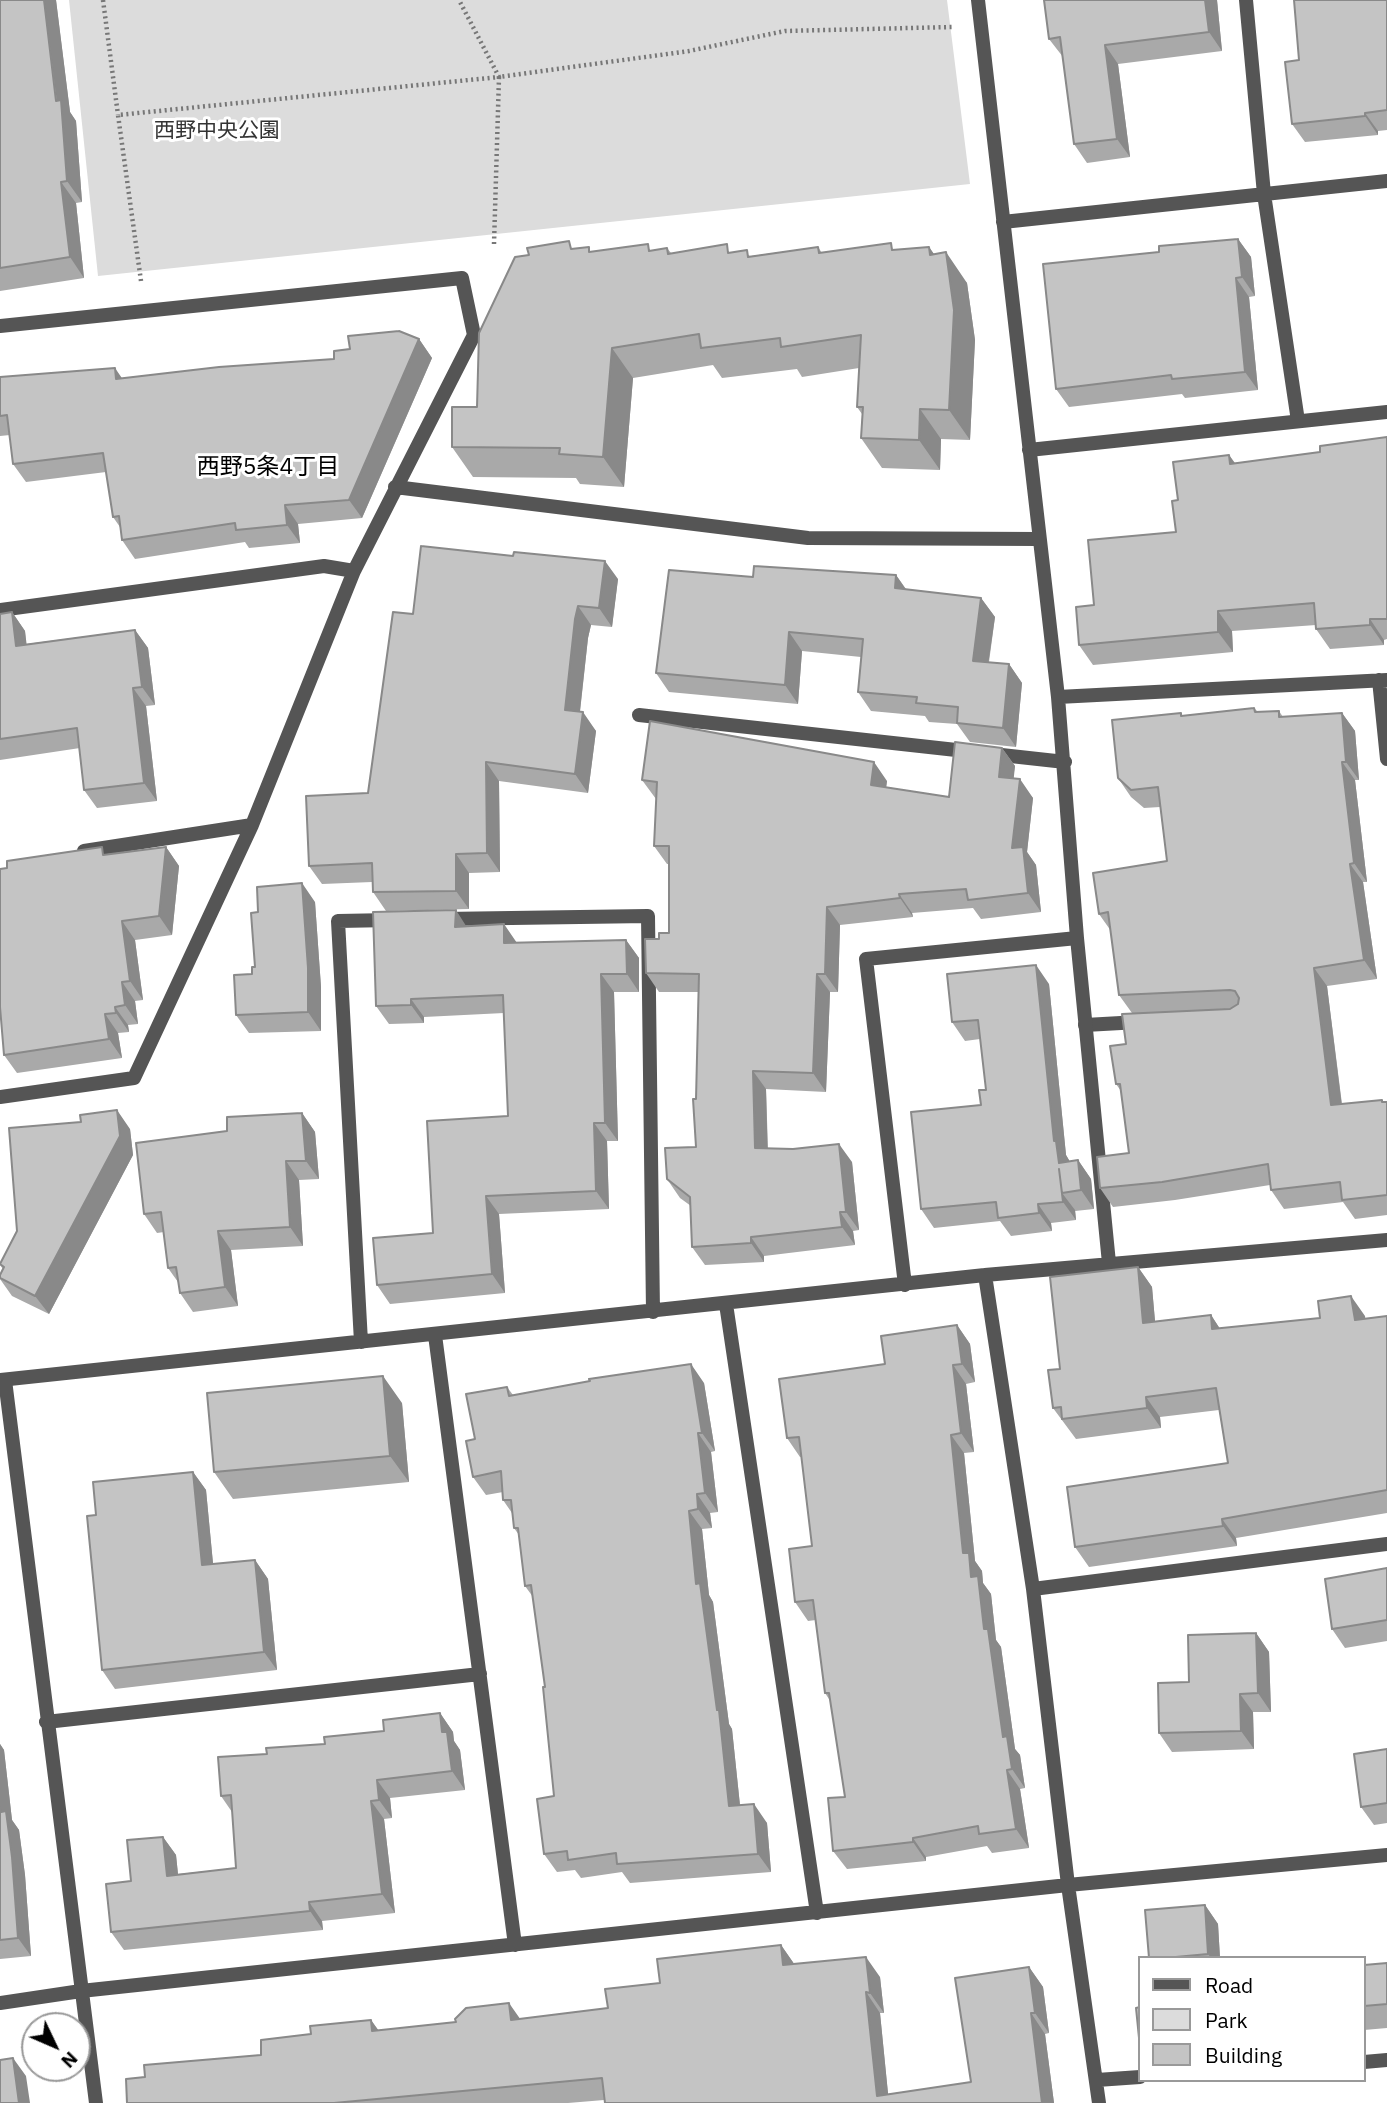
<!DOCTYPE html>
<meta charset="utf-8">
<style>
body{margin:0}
#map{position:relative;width:1387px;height:2103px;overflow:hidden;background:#fff;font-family:"IBM Plex Sans",sans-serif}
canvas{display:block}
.legend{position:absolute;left:1138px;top:1956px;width:228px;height:126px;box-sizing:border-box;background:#fff;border:2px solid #999;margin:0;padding:9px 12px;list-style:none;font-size:21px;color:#000}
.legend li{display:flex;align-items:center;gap:14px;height:35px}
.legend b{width:35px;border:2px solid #999}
.north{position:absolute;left:21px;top:2012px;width:70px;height:70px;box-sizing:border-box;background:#fff;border:2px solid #999;border-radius:50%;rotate:134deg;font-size:19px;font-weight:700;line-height:28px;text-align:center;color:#000}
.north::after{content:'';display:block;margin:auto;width:24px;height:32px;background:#000;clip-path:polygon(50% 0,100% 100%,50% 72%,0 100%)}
</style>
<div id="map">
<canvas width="1387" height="2103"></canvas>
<ul class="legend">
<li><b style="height:9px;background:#555"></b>Road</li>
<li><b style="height:19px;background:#dcdcdc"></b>Park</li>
<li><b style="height:19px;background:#c4c4c4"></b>Building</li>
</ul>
<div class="north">N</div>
</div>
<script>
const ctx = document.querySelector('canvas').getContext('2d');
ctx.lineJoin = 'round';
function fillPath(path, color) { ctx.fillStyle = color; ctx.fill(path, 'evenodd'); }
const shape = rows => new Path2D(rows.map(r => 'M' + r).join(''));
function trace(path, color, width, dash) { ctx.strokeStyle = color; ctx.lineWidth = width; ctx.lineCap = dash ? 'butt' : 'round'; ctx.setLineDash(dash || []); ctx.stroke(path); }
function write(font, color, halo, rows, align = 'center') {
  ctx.font = font + ' "IBM Plex Sans","Noto Sans JP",sans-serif'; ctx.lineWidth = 6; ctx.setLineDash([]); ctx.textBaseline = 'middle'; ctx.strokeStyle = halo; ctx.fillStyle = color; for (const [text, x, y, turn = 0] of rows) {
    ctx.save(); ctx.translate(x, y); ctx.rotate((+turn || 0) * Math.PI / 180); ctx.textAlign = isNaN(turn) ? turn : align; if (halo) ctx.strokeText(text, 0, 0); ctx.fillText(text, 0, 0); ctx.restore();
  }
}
const green = shape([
 [69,0,947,0,970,184,98,276]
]);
const path = shape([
 [103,0,118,115],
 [494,244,499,77,689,51,785,31,952,27],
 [141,281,118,115,499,77,459,0]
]);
const lane = shape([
 [1085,1025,1139,1022]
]);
const street = shape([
 [978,0,1058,697,1077,938,1109,1263],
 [1246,0,1264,194,1298,421],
 [1003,222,1387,181],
 [0,326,462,278,474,335,354,571,252,825,134,1078,0,1097],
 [1029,450,1387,412],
 [395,487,808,538,1039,539],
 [0,610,324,566,354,571],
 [1379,680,1387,759],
 [1058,697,1387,680],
 [639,715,1065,762],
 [84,851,252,825],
 [443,919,648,916,653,1312],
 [985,1275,1033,1589,1068,1885,1099,2103],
 [905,1285,866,959,1077,938],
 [726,1304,817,1913],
 [435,1335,515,1945],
 [361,1342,338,921,391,920],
 [0,1380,985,1275,1387,1240],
 [5,1380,96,2103],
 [1033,1589,1387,1544],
 [46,1722,480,1674],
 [0,2003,81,1991,1068,1885,1387,1855],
 [1364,2062,1387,2060],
 [1097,2080,1140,2077]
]);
const wall = shape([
 [0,0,56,0,70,112,76,121,82,202,76,203,84,278,0,291],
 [1217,0,1222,51,1118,64,1130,157,1087,163,1074,144,1063,57,1049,39],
 [1387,0,1387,130,1378,131,1378,135,1305,142,1292,124,1299,60],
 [1238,239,1251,257,1255,296,1249,297,1258,390,1185,398,1182,394,1069,407,1056,389,1159,252],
 [818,247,822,253,896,250,929,247,934,254,967,283,975,340,970,440,941,439,940,470,882,468,861,438,862,414,857,407,859,368,802,377,797,369,722,378,713,365,633,378,624,487,580,484,576,478,473,477,452,447,574,249,592,252,653,250,667,248,671,253,733,253,751,256],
 [419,339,432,358,362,518,298,524,300,543,249,548,245,542,135,559,122,540,120,527,113,517,106,472,26,482,13,464,10,435,0,436,0,377,122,378,334,359],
 [1387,437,1387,639,1384,640,1384,645,1330,649,1316,629,1316,625,1232,631,1233,652,1093,665,1079,645,1094,605,1176,532,1178,500,1229,455,1235,463,1320,452],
 [896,575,906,589,981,598,995,617,989,662,1009,664,1022,683,1016,747,970,742,957,724,929,722,925,716,871,711,858,692,861,657,802,651,798,704,669,692,656,673,753,577],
 [618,579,612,627,591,625,588,638,580,712,596,731,588,793,499,781,500,872,469,873,469,909,386,911,373,892,372,882,322,884,309,866,368,793,413,614],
 [12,612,25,631,26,644,135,630,148,648,155,705,146,706,157,801,97,808,84,790,80,748,0,760,0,614],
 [1254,708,1258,712,1279,711,1283,717,1342,713,1355,731,1359,780,1355,780,1367,882,1363,882,1377,979,1327,986,1342,1104,1387,1102,1387,1215,1355,1219,1343,1202,1284,1209,1271,1190,1270,1185,1175,1200,1113,1207,1100,1188,1129,1153,1121,1091,1116,1084,1132,1013,1119,995,1111,931,1099,914,1167,861,1160,807,1144,808,1131,797,1118,778,1181,713,1183,716],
 [1002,748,1015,766,1013,778,1033,798,1027,852,1036,865,1041,912,981,919,973,908,912,913,913,917,840,925,838,992,830,992,826,1092,766,1089,768,1149,852,1162,859,1230,853,1231,855,1245,764,1256,764,1262,705,1265,692,1247,691,1206,680,1198,667,1179,696,1147,698,992,659,992,646,973,659,939,669,933,669,864,667,864,654,846,656,799,642,780,887,781,886,787,949,797],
 [166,847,179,866,172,935,135,940,143,1000,135,1001,138,1024,128,1025,129,1032,118,1033,122,1058,17,1073,4,1055,107,854],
 [315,902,321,987,321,1031,249,1033,236,1015,255,967,258,912],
 [467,927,517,943,626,940,639,958,639,992,614,992,618,1141,607,1141,609,1209,499,1214,505,1293,390,1304,377,1285,433,1233,508,1116,504,1013,424,1017,424,1023,389,1024,376,1006],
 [1049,984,1066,1155,1070,1162,1078,1160,1091,1179,1094,1209,1075,1211,1075,1210,1076,1220,1051,1223,1052,1231,1011,1236,1000,1221,934,1228,921,1209,981,1105,986,1090,980,1039,965,1041,952,1022],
 [302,1113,315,1132,319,1179,299,1180,303,1246,231,1250,238,1306,193,1312,180,1293,178,1282,168,1268,164,1232,157,1233,144,1214,227,1131],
 [130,1129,133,1155,49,1314,12,1296,0,1279,0,1275,3,1269,0,1265],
 [1138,1267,1152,1287,1155,1322,1211,1315,1220,1329,1365,1316,1365,1319,1387,1316,1387,1513,1236,1538,1237,1546,1089,1567,1075,1547,1228,1463,1219,1410,1160,1417,1161,1428,1076,1439,1053,1408,1060,1369],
 [957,1325,970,1344,975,1382,966,1384,974,1452,964,1453,975,1561,982,1571,983,1583,991,1594,996,1640,1001,1647,1015,1749,1020,1755,1025,1788,1020,1789,1029,1848,992,1853,987,1846,926,1857,926,1861,847,1869,833,1851,845,1797,831,1702,825,1693,816,1620,808,1621,795,1602,812,1546,802,1457,800,1457,787,1438,885,1364],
 [704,1383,715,1451,711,1452,718,1512,710,1513,712,1528,702,1529,709,1595,713,1602,729,1724,732,1729,740,1805,767,1823,771,1872,630,1883,622,1872,581,1878,575,1870,557,1872,544,1854,554,1796,545,1687,533,1597,525,1586,519,1535,514,1528,512,1513,503,1500,503,1492,486,1495,473,1477,507,1387,513,1395],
 [402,1403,409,1482,233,1499,214,1472],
 [193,1472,206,1490,213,1564,255,1560,268,1579,277,1670,115,1689,102,1670,96,1515],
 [1387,1568,1387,1641,1345,1648,1332,1629],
 [1256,1633,1269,1652,1271,1712,1253,1712,1254,1749,1172,1752,1159,1733,1189,1682],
 [440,1713,453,1732,454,1741,460,1750,465,1790,390,1798,392,1818,384,1819,395,1913,322,1921,323,1930,124,1950,111,1932,131,1881,163,1837,176,1855,178,1874,236,1868,232,1812,221,1796,267,1754,325,1744,384,1731],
 [0,1744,4,1750,12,1820,19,1830,25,1875,31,1956,0,1959],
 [1387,1749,1387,1823,1374,1825,1361,1807],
 [1205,1905,1218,1924,1220,1958,1149,1958],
 [781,1945,794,1964,880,1977,884,2013,880,2013,888,2094,971,2082,1029,1967,1043,1987,1049,2033,1045,2034,1054,2103,605,2103,604,2100,568,2103,127,2103,145,2077,261,2055,311,2034,371,2020,379,2031,520,2019,608,2008,660,1983],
 [1387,1963,1387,2028,1364,2030,1364,1965]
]);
const shadedWall = shape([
 [44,0,56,0,70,112,76,121,82,202,67,181],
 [1205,0,1217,0,1222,51,1209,32],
 [1105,45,1118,64,1130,157,1117,139],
 [1365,113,1378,131,1378,135,1365,116],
 [61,182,76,203,84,278,70,257],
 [1238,239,1251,257,1255,296,1242,277],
 [929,247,949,276,946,252,967,283,975,340,970,440,949,410],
 [1236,278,1249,297,1258,390,1245,372],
 [419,339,432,358,362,518,349,500],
 [612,348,633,378,624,487,603,457],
 [115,368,128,387,116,379],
 [920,409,941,439,940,470,919,440],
 [1229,455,1243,475,1230,464],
 [285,505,298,524,300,543,287,525],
 [605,561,618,579,612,627,599,608],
 [896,575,909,594,895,588],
 [981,598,995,617,986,679,973,661],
 [578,606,591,625,588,638,578,728,565,710,575,619],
 [1218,611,1232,631,1233,652,1218,632],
 [12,612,25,631,29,664,16,646],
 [1370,619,1384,640,1384,645,1370,625],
 [135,630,148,648,155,705,142,687],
 [789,632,802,651,798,704,785,685],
 [1009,664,1022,683,1016,747,1003,728],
 [133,688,146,706,157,801,144,783],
 [583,712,596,731,588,793,575,774],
 [1342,713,1355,731,1359,780,1346,762],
 [1002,748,1015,766,1012,795,999,777],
 [486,762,499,781,500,872,487,853],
 [874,762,887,781,884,804,871,785],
 [1342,762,1355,780,1367,882,1354,863],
 [1020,779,1033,798,1027,852,1036,865,1041,912,1028,893,1012,848],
 [166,847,179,866,172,935,159,916],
 [456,854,469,873,469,909,456,891],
 [1350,864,1363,882,1377,979,1364,960],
 [302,883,315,902,321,987,321,1031,308,1012],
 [899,894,912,913,913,917,900,898],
 [827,907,840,925,838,992,825,974],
 [456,910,468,929,455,927],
 [122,921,135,940,143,1000,130,981],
 [504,924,517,943,517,962,504,943],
 [626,940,639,958,639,992,627,974],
 [1036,965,1049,984,1066,1155,1069,1160,1072,1182,1059,1163,1054,1141],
 [1314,968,1327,986,1344,1123,1331,1105],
 [601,974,614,992,618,1141,605,1123],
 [817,974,830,992,826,1092,813,1073],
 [122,982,135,1001,138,1024,125,1005],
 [411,999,424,1017,424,1023,411,1005],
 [115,1007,128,1025,129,1032,116,1013],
 [105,1014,118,1033,122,1058,109,1039],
 [753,1071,766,1089,768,1167,755,1148],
 [117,1110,130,1129,133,1155,49,1314,35,1296],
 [302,1113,315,1132,319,1179,306,1161],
 [594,1123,607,1141,609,1209,596,1191],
 [839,1144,852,1162,859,1230,846,1212],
 [1078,1160,1091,1179,1094,1209,1081,1190],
 [286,1161,299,1180,303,1246,290,1227],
 [1059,1169,1062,1193,1075,1210,1076,1220,1063,1202],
 [486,1196,499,1214,505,1293,492,1274],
 [1038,1204,1051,1223,1052,1231,1039,1213],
 [840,1212,853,1231,855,1245,842,1227],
 [218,1231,231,1250,238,1306,225,1287],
 [751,1237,764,1256,764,1262,751,1243],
 [1138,1267,1152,1287,1157,1343,1143,1323],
 [1351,1296,1365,1316,1368,1340,1355,1320],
 [1211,1315,1224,1335,1212,1329],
 [957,1325,970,1344,975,1382,962,1364],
 [691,1364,704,1383,715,1451,702,1433],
 [953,1365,966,1384,974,1452,961,1433],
 [383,1376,402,1403,409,1482,390,1456],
 [1146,1397,1160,1417,1161,1428,1147,1408],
 [698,1433,711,1452,718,1512,705,1493],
 [951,1435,964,1453,975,1561,982,1571,983,1583,991,1594,996,1640,1001,1647,1015,1749,1020,1755,1025,1788,1012,1769,1003,1737,984,1629,971,1577,963,1553],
 [193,1472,206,1490,215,1584,202,1565],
 [697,1494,710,1513,712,1528,698,1509],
 [689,1511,702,1529,709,1595,713,1602,729,1724,732,1729,742,1825,729,1806,717,1710,696,1584],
 [1222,1519,1236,1538,1237,1546,1223,1526],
 [255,1560,268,1579,277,1670,264,1652],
 [1256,1633,1269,1652,1271,1712,1258,1693],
 [1240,1694,1253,1712,1254,1749,1241,1731],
 [440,1713,453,1732,454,1741,460,1750,465,1790,452,1771,442,1732],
 [0,1744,4,1750,12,1820,19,1830,25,1875,31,1956,18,1938,0,1807],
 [1007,1770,1020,1789,1029,1848,1016,1829],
 [377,1780,390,1798,392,1818,379,1800],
 [371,1801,384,1819,395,1913,382,1894],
 [754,1804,767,1823,771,1872,758,1854],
 [163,1837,176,1855,180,1894,167,1876],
 [913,1838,926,1857,926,1861,913,1842],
 [309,1902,322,1921,323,1930,310,1911],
 [1205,1905,1218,1924,1220,1958,1211,1958,1208,1954],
 [781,1945,795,1965,783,1965],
 [866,1957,880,1977,884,2013,870,1993],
 [1029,1967,1043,1987,1049,2033,1035,2013],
 [866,1992,880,2013,889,2103,877,2096],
 [509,2003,523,2023,511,2020],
 [1031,2013,1045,2034,1054,2103,1042,2103],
 [371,2020,385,2040,372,2031],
 [13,2058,26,2076,30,2103,19,2103]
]);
const building = shape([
 [0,0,44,0,56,101,61,100,67,181,61,182,70,257,0,268,0,0],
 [1044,0,1205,0,1209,32,1105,45,1117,139,1074,144,1060,37,1049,39,1044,0],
 [1294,0,1387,0,1387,110,1365,113,1365,116,1292,124,1285,62,1299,60,1294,0],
 [1238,239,1242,277,1236,278,1245,372,1172,379,1171,375,1056,389,1043,264,1159,252,1159,246,1238,239],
 [569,241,571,249,589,247,589,252,648,244,649,251,667,248,668,254,727,244,728,253,747,250,748,257,818,247,819,253,891,243,892,250,929,247,930,255,946,252,954,310,949,410,920,409,919,440,861,438,863,407,857,407,861,335,781,347,780,338,701,348,699,334,612,348,603,457,559,454,560,448,452,447,452,407,477,407,479,333,515,257,529,255,527,248,569,241],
 [399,331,419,339,349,500,285,505,287,525,236,530,235,523,122,540,119,516,113,517,103,453,13,464,7,415,0,416,0,377,115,368,116,379,219,367,334,359,334,351,350,349,348,336,399,331],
 [1387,437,1387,619,1370,619,1370,625,1316,629,1314,603,1218,611,1218,632,1079,645,1076,607,1094,605,1088,540,1176,532,1172,501,1178,500,1173,462,1229,455,1230,464,1320,452,1320,446,1387,437],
 [421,546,513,556,514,552,605,561,599,608,578,606,575,619,565,710,583,712,575,774,486,762,487,853,456,854,456,891,373,892,372,863,309,866,306,796,368,793,393,612,413,614,421,546],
 [754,566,896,575,895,588,981,598,973,661,1009,664,1003,728,957,723,958,707,916,703,917,697,858,692,863,639,789,632,785,685,656,673,669,570,753,577,754,566],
 [12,612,16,646,135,630,142,687,133,688,144,783,84,790,77,728,0,739,0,614,12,612],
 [1254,708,1255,712,1279,711,1279,717,1342,713,1346,762,1342,762,1354,863,1350,864,1364,960,1314,968,1331,1105,1382,1100,1382,1102,1387,1102,1387,1195,1342,1200,1340,1182,1271,1190,1268,1164,1162,1182,1100,1188,1097,1157,1129,1153,1120,1084,1116,1084,1110,1046,1126,1044,1122,1014,1230,1009,1238,1004,1239,998,1235,991,1230,990,1119,995,1108,912,1099,914,1093,873,1167,861,1158,787,1131,790,1118,778,1112,720,1181,713,1181,716,1254,708],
 [650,721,874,762,871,785,949,797,955,742,1002,748,999,777,1020,779,1012,848,1023,847,1028,893,968,900,966,889,899,894,900,898,827,907,825,974,817,974,813,1073,753,1071,755,1148,793,1149,839,1144,846,1212,840,1212,842,1227,751,1237,751,1243,692,1247,690,1197,667,1179,665,1148,696,1147,693,1099,696,1099,699,974,646,973,645,939,659,939,659,933,669,933,669,846,654,846,657,782,642,780,650,721],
 [102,847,103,855,166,847,159,916,122,921,130,981,122,982,125,1005,115,1007,116,1013,105,1014,109,1039,4,1055,0,1007,0,869,7,868,7,861,102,847],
 [302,883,308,968,308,1012,236,1015,234,975,252,974,252,967,255,967,251,913,258,912,257,887,302,883],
 [456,910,455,927,504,924,504,943,626,940,627,974,601,974,605,1123,594,1123,596,1191,486,1196,492,1274,377,1285,373,1238,433,1233,427,1121,508,1116,503,995,411,999,411,1005,376,1006,373,912,456,910],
 [1036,965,1054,1141,1056,1141,1059,1163,1078,1160,1081,1190,1062,1193,1059,1169,1063,1202,1038,1204,1039,1213,998,1218,996,1202,921,1209,911,1112,981,1105,979,1090,986,1090,978,1020,952,1022,947,974,1036,965],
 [117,1110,120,1136,35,1296,0,1278,0,1275,4,1267,0,1264,17,1231,9,1128,81,1122,80,1115,117,1110],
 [302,1113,306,1161,286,1161,290,1227,218,1231,225,1287,180,1293,176,1267,168,1268,161,1212,144,1214,136,1143,227,1131,227,1117,302,1113],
 [1138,1267,1143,1323,1211,1315,1212,1329,1320,1318,1318,1301,1351,1296,1355,1320,1387,1316,1387,1490,1222,1519,1223,1526,1075,1547,1067,1487,1228,1463,1216,1388,1146,1397,1147,1408,1062,1419,1061,1407,1053,1408,1048,1370,1060,1369,1050,1277,1138,1267],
 [957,1325,962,1364,953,1365,961,1433,951,1435,963,1553,969,1553,971,1577,978,1576,984,1629,988,1629,1003,1737,1007,1736,1012,1769,1007,1770,1016,1829,979,1834,978,1826,913,1838,913,1842,833,1851,828,1798,845,1797,829,1693,825,1693,813,1600,795,1602,789,1549,812,1546,799,1437,787,1438,779,1379,885,1364,881,1336,957,1325],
 [691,1364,702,1433,698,1433,705,1493,697,1494,698,1509,689,1511,696,1584,700,1583,717,1710,719,1710,729,1806,754,1804,758,1854,617,1864,616,1853,568,1860,567,1851,544,1854,537,1799,554,1796,543,1687,545,1687,531,1585,525,1586,518,1528,514,1528,511,1500,503,1500,501,1471,473,1477,466,1441,475,1439,466,1394,507,1387,509,1396,590,1381,589,1379,691,1364],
 [383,1376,390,1456,214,1472,207,1393,383,1376],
 [193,1472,202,1565,255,1560,264,1652,102,1670,87,1516,96,1515,93,1482,193,1472],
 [1387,1568,1387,1620,1332,1629,1325,1579,1387,1568],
 [1256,1633,1258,1693,1240,1694,1241,1731,1159,1733,1158,1683,1189,1682,1188,1635,1256,1633],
 [440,1713,442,1732,447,1732,452,1771,377,1780,379,1800,371,1801,382,1894,309,1902,310,1911,111,1932,106,1884,131,1881,127,1840,163,1837,167,1876,236,1868,231,1795,221,1796,218,1757,267,1754,266,1748,325,1744,324,1737,384,1731,383,1720,440,1713],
 [1387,1749,1387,1803,1361,1807,1354,1754,1387,1749],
 [0,1807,1,1812,6,1811,12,1857,18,1938,0,1940,0,1807],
 [1205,1905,1208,1954,1165,1958,1149,1958,1145,1910,1205,1905],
 [781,1945,783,1965,866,1957,870,1993,866,1992,877,2096,971,2082,955,1978,1029,1967,1035,2013,1031,2013,1042,2103,605,2103,602,2078,334,2103,127,2103,126,2079,145,2077,144,2065,261,2055,261,2040,311,2034,310,2026,371,2020,372,2031,456,2022,455,2019,466,2008,509,2003,511,2020,608,2008,605,1989,660,1983,657,1959,781,1945],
 [1387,1963,1387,2004,1364,2006,1364,1965,1387,1963],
 [1140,2007,1140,2048,1136,2008,1140,2007],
 [13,2058,19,2103,0,2103,0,2060,13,2058]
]);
const parkNames = [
 ["西野中央公園",217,131]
];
const neighbourhoodNames = [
 ["西野5条4丁目",268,467]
];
fillPath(green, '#dcdcdc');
trace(path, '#777', 4.5, [2, 3.5]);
trace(lane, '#555', 14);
trace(street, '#555', 14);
fillPath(wall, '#a9a9a9');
fillPath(shadedWall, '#898989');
fillPath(building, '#c4c4c4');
trace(building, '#898989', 2);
write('21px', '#333', '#fff', parkNames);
write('23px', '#000', '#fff', neighbourhoodNames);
</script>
